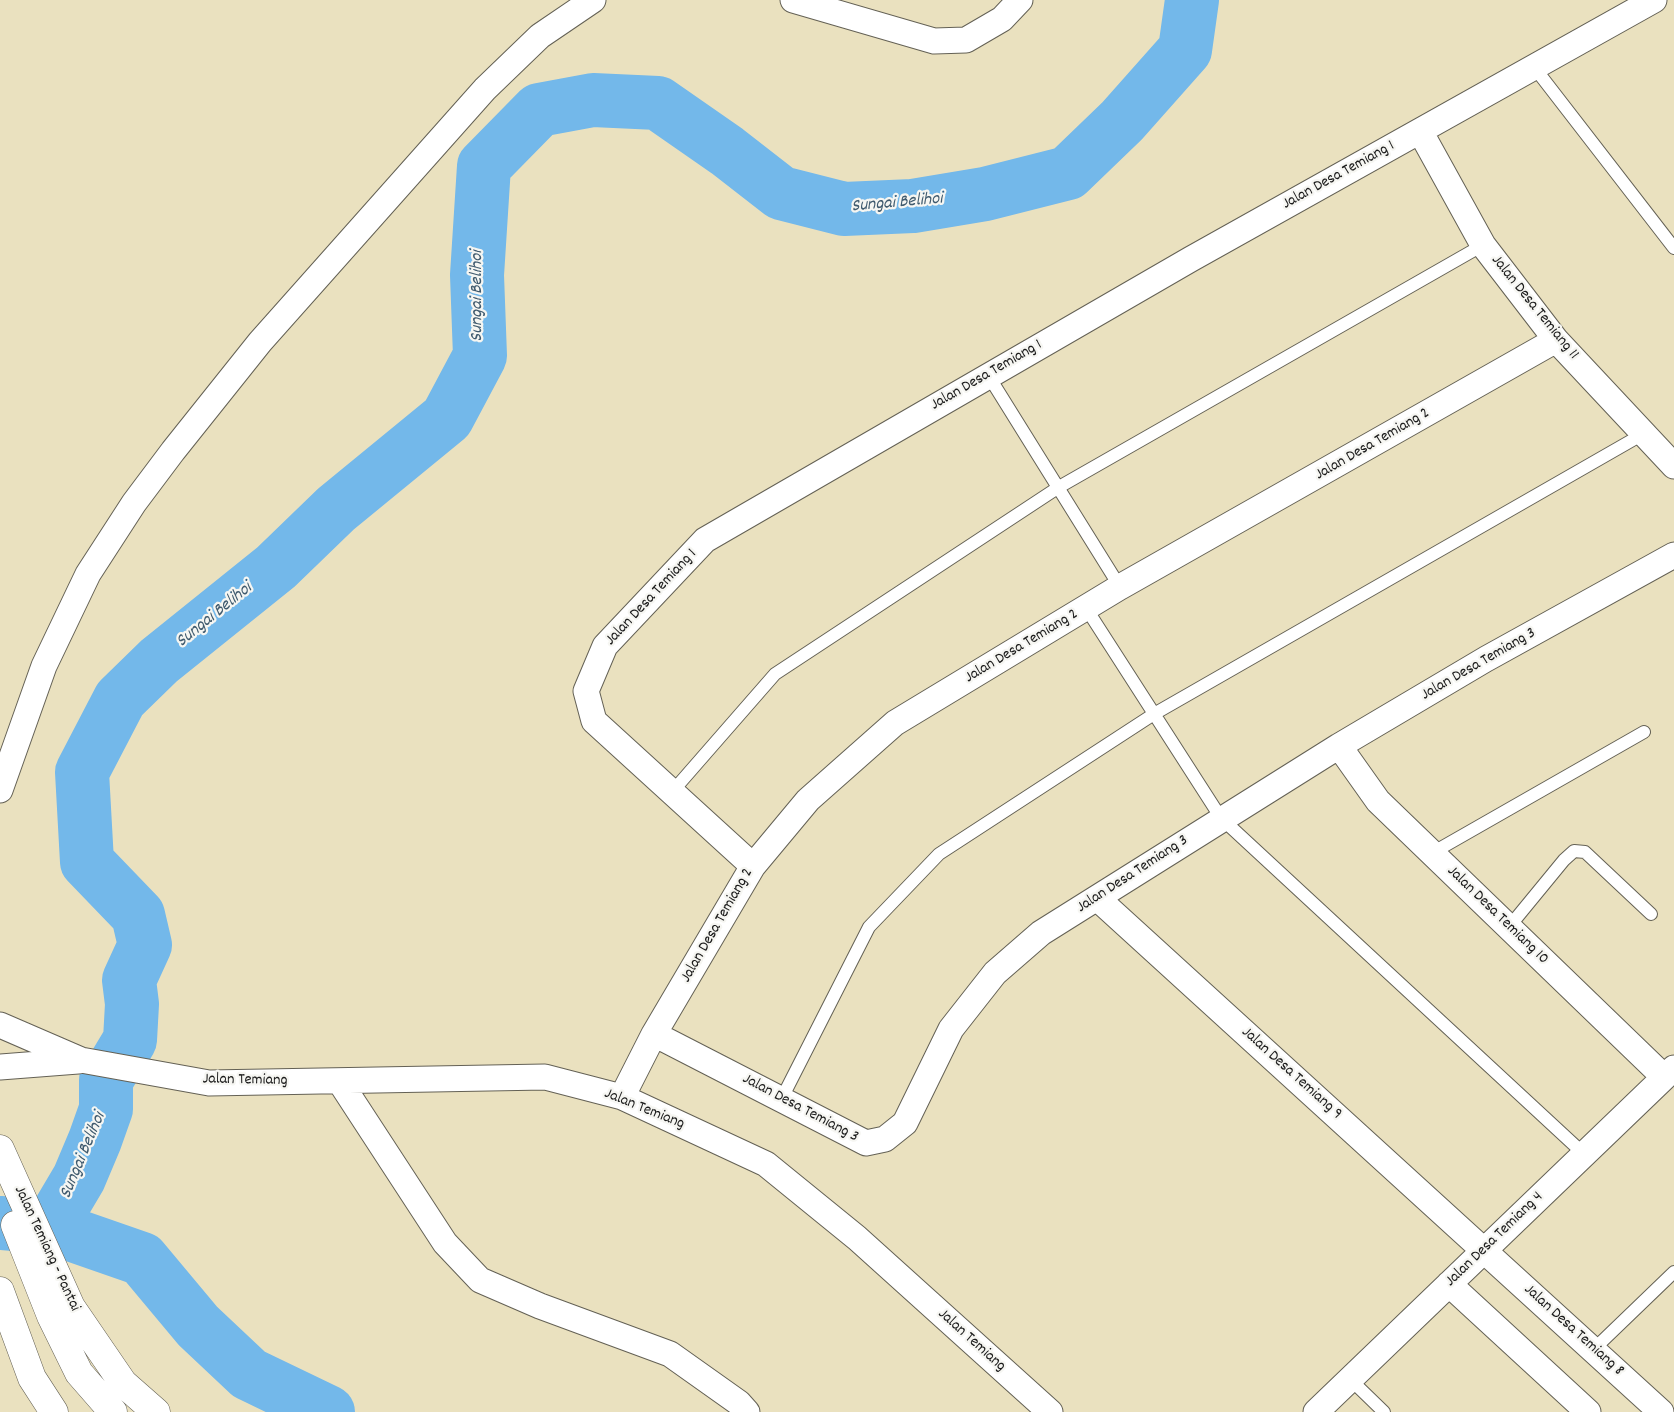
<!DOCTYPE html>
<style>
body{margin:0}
canvas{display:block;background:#eae1bf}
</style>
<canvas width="1674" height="1412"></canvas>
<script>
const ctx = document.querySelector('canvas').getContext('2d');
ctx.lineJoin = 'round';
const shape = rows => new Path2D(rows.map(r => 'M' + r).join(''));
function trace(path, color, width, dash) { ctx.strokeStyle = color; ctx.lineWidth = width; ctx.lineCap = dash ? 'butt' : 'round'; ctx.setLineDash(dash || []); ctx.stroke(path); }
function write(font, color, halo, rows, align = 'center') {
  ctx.font = font + ' Dekko,sans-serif'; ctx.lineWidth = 4.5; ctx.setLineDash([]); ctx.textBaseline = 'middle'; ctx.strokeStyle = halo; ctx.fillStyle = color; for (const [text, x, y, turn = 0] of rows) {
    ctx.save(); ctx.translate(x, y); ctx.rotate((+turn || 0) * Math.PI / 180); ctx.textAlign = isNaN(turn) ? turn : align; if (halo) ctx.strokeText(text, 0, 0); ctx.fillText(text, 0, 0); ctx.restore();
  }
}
const river = shape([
 [0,1223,50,1227,142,1259,198,1326,249,1374,328,1412],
 [50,1227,79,1178,95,1140,106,1109,106,1080,130,1040,132,1004,129,980,145,945,138,915,87,862,82,772,120,699,159,661,276,567,336,509,447,418,480,356,477,275,484,166,539,110,593,100,658,103,727,151,781,193,844,209,913,206,985,194,1068,173,1122,121,1185,50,1192,0]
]);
const lane = shape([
 [1534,67,1674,248],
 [988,375,1120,587],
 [1086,608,1221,818,1584,1154],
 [672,792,775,674,1059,487,1483,245],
 [1432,853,1644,732],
 [1509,927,1564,860,1574,851,1585,852,1651,914],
 [782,1098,869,927,939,854,1154,714,1643,434],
 [1593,1350,1674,1272],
 [1350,1379,1384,1412]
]);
const street = shape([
 [793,0,934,41,966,40,1002,19,1020,0],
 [1420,131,1483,245,1556,340,1674,466],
 [1339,746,1378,801,1664,1077],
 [0,790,44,666,88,574,134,503,173,451,260,342,485,89,540,36,593,0],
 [753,866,594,721,586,691,605,646,705,540,1191,259,1654,0],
 [1097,898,1661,1412],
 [0,1025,81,1060,209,1083,545,1077,622,1097,766,1164,857,1238,1050,1412],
 [654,1034,866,1143,885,1139,905,1123,951,1029,995,973,1041,933,1339,746,1486,659,1674,555],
 [0,1067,78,1061],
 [340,1082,445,1243,480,1280,540,1306,670,1354,739,1403,747,1412],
 [622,1097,654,1034,753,866,808,800,895,723,1120,587,1556,340],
 [1449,1284,1588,1412],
 [1316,1412,1674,1068]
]);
const secondary = shape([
 [0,1149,71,1307,123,1383,156,1412],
 [15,1225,51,1316,79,1373,113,1412],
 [0,1291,32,1378,54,1412]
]);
const streetNames = [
 ["Jalan Desa Temiang 1",1339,176,-29],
 ["Jalan Desa Temiang 11",1534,308,51],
 ["Jalan Desa Temiang 1",987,376,-30],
 ["Jalan Desa Temiang 2",1373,445,-30],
 ["Jalan Desa Temiang 1",652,598,-47],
 ["Jalan Desa Temiang 2",1022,647,-31],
 ["Jalan Desa Temiang 3",1479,665,-30],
 ["Jalan Desa Temiang 3",1133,875,-33],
 ["Jalan Desa Temiang 10",1497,916,44],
 ["Jalan Desa Temiang 2",718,926,-60],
 ["Jalan Desa Temiang 9",1291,1074,42],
 ["Jalan Temiang",245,1081,1],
 ["Jalan Desa Temiang 3",800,1109,28],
 ["Jalan Temiang",644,1110,22],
 ["Jalan Desa Temiang 4",1495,1240,-44],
 ["Jalan Temiang - Pantai",46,1249,65],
 ["Jalan Desa Temiang 8",1573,1331,42],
 ["Jalan Temiang",971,1341,42]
];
const waterNames = [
 ["Sungai Belihoi",897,204,-5],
 ["Sungai Belihoi",479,296,-90],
 ["Sungai Belihoi",215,616,-39],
 ["Sungai Belihoi",84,1156,-67]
];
trace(river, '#73b8ea', 54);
trace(lane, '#646155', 14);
trace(street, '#646155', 27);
trace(secondary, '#646155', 29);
trace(lane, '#fff', 12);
trace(street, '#fff', 25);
trace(secondary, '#fff', 28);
write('16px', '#1c1c1c', '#f6f6f2', streetNames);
write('italic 18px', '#3f5a6e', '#f6f6f2', waterNames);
</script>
